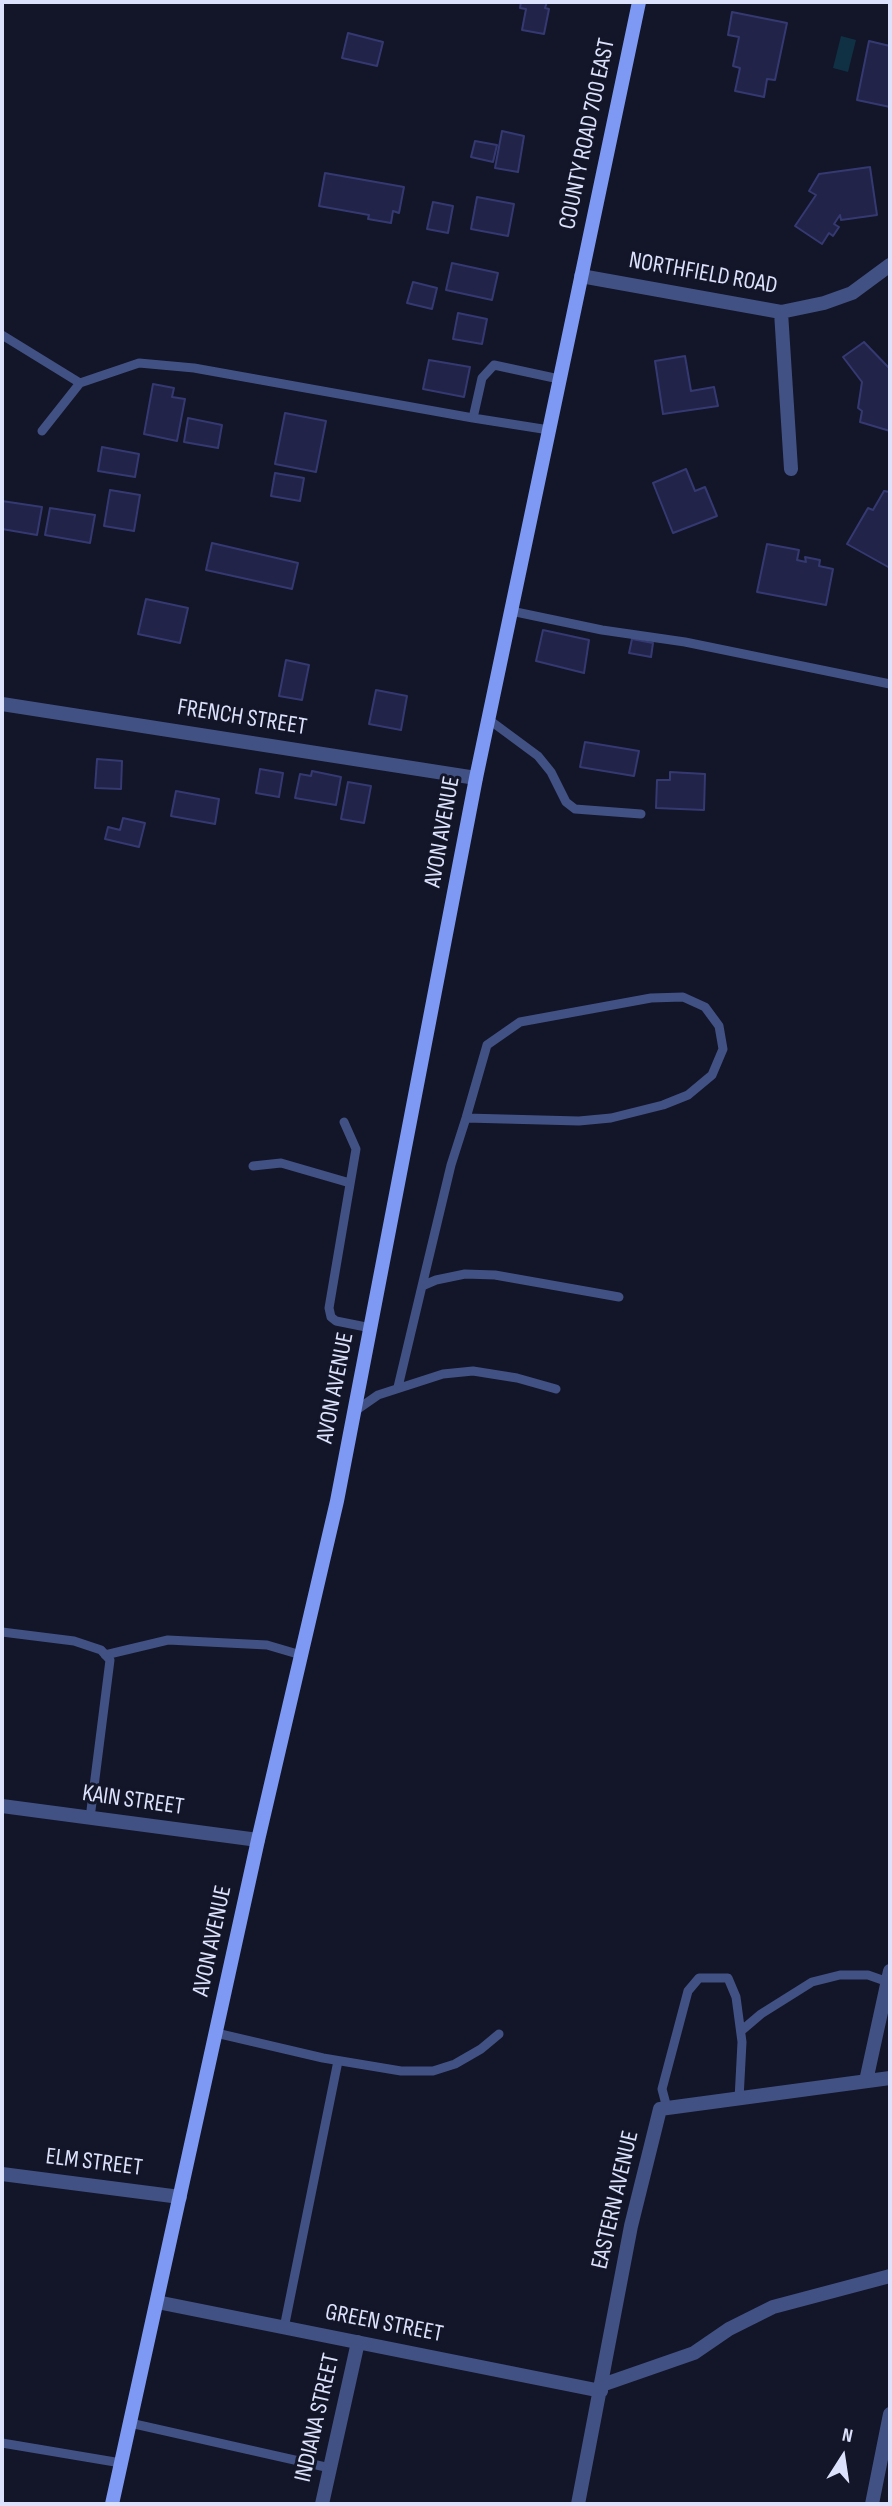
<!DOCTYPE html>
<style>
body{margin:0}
#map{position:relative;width:892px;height:2506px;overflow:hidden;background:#131528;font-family:"Sofia Sans Condensed",sans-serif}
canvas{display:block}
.frame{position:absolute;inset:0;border:4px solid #dde2fc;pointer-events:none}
.north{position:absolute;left:808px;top:2422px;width:70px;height:70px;-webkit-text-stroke:5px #131528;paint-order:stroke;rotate:12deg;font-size:19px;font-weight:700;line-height:28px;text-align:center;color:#dde2fc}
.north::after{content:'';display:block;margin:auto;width:24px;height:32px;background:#dde2fc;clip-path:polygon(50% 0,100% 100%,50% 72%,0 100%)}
</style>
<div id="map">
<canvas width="892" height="2506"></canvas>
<div class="frame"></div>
<div class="north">N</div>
</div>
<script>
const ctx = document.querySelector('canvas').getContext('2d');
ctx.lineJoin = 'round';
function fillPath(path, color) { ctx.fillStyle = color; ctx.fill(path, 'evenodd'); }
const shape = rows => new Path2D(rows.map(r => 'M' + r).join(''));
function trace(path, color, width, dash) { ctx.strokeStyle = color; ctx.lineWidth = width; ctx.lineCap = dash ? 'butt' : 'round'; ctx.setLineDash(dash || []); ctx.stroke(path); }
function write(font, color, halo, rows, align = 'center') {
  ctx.font = font + ' "Sofia Sans Condensed",sans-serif'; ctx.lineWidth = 6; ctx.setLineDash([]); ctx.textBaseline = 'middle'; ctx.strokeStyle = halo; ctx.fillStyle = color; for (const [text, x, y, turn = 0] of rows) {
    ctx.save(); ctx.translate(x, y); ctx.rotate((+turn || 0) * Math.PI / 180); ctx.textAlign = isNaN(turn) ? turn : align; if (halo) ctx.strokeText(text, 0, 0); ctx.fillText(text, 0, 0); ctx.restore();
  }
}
const water = shape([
 [841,36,856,40,848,72,833,68]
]);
const building = shape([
 [521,2,547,2,545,8,549,9,544,34,522,30,526,9,520,8,521,2],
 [732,12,787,23,775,80,767,79,764,97,735,91,740,68,733,66,739,37,728,35,732,12],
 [348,33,383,42,377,66,342,58,348,33],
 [869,41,890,46,890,107,857,100,869,41],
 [502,131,524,136,518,172,495,168,502,131],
 [475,141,497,145,493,162,471,157,475,141],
 [870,167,877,215,841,220,840,215,834,224,839,227,833,236,829,233,822,244,795,226,816,195,809,191,819,174,870,167],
 [325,173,404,187,399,213,393,211,391,223,368,219,369,215,319,206,325,173],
 [477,197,514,204,508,236,471,229,477,197],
 [433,202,453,206,448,233,427,229,433,202],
 [452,263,498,273,492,300,446,290,452,263],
 [413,282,437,288,432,309,407,303,413,282],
 [458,313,487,319,482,344,453,339,458,313],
 [864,342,890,369,890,431,860,422,862,411,858,408,862,382,843,357,864,342],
 [685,356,691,391,714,387,718,406,663,414,655,361,685,356],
 [429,360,470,367,464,397,423,389,429,360],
 [153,384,174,388,172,397,185,399,177,441,144,434,153,384],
 [285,413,326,421,316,472,275,464,285,413],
 [188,418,222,425,218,448,184,442,188,418],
 [102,447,139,454,135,477,98,471,102,447],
 [686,469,695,491,705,487,717,516,673,533,653,483,686,469],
 [275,473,304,478,300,501,271,496,275,473],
 [110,490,140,495,134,531,104,526,110,490],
 [884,491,890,492,890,568,847,544,868,508,873,510,884,491],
 [2,501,42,507,37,535,2,529,2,501],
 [50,508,95,515,90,543,45,535,50,508],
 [212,543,298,563,292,589,206,570,212,543],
 [767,544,799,550,797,560,806,562,805,557,820,560,819,566,833,569,826,605,757,592,767,544],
 [146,599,188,608,180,643,138,634,146,599],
 [543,630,589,640,584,673,536,661,543,630],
 [632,639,653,643,651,657,629,653,632,639],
 [286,660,309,665,302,700,279,696,286,660],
 [376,690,407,696,401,730,369,724,376,690],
 [585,742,639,751,634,776,580,767,585,742],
 [97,759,122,761,121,789,95,788,97,759],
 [260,769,283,773,279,797,256,793,260,769],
 [312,771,341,777,336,805,295,798,300,774,311,776,312,771],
 [670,772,705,774,704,810,656,808,657,780,670,780,670,772],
 [348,782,371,786,364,823,341,819,348,782],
 [176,791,219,799,215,824,171,816,176,791],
 [123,818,145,823,139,847,105,839,108,827,120,830,123,818]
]);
const service = shape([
 [2,335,80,383],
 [549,430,473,418,482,378,494,365,559,379],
 [42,431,80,383,139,363,194,368,473,418],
 [511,611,602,630,685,642,890,684],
 [488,719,538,756,551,772,566,802,575,809,641,814],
 [344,1122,356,1149,329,1308,331,1317,336,1321,371,1328],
 [253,1166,281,1163,350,1183],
 [422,1286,451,1165,466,1118,487,1045,520,1022,651,998,683,997,705,1007,719,1026,723,1049,712,1075,688,1095,663,1105,611,1118,579,1121,466,1118],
 [398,1387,422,1286,436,1280,465,1274,495,1275,619,1297],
 [355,1411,378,1395,443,1374,473,1371,517,1378,556,1389],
 [2,1632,74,1641,101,1650,110,1660,90,1818],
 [105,1655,168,1640,267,1645,301,1655],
 [741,2031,761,2014,812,1982,840,1975,868,1975,888,1982],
 [216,2033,323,2058,401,2071,433,2071,455,2064,481,2049,499,2034],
 [667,2108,662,2089,688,1991,699,1978,728,1978,736,1997,742,2042,739,2099],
 [284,2328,338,2061],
 [130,2423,330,2468],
 [2,2443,121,2463]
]);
const minor = shape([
 [581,276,781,312,824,303,852,293,890,265],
 [781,312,791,469],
 [2,704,476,778],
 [2,1806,258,1840],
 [866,2081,890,1971],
 [2,2174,180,2197],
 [157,2302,601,2391],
 [602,2385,694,2353,729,2329,773,2307,890,2276],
 [322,2504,358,2342],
 [578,2504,631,2226,660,2109,890,2078],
 [872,2504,890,2414]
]);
const secondary = shape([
 [112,2504,258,1840,337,1501,476,778,639,2]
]);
const streetNames = [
 ["COUNTY ROAD 700 EAST",588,134,-78],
 ["NORTHFIELD ROAD",703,274,10],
 ["FRENCH STREET",242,718,9],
 ["AVON AVENUE",443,832,-80],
 ["AVON AVENUE",336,1388,-79],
 ["KAIN STREET",133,1801,8],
 ["AVON AVENUE",213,1941,-78],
 ["ELM STREET",94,2163,7],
 ["EASTERN AVENUE",616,2200,-77],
 ["GREEN STREET",384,2324,11],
 ["INDIANA STREET",318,2418,-77]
];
fillPath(water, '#103144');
fillPath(building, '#212348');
trace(building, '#353971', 2);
trace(service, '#425183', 9);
trace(minor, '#425183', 14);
trace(secondary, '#7d99f3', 14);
write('24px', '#dde2fc', '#131528', streetNames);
</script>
